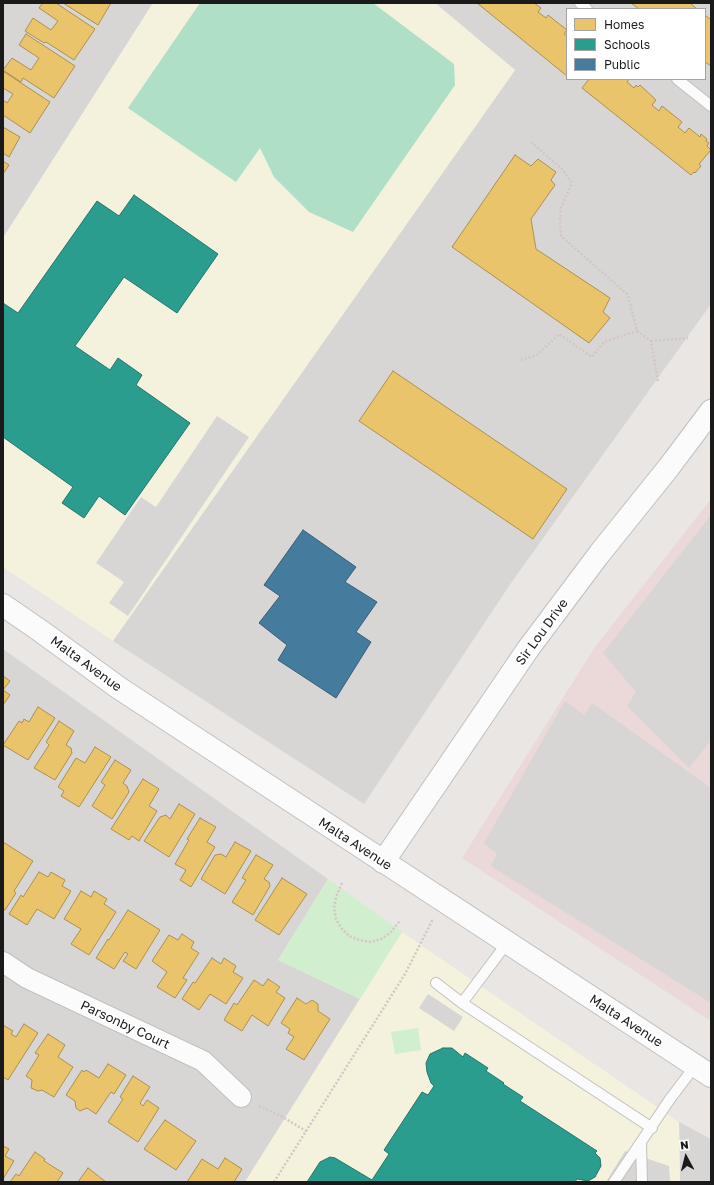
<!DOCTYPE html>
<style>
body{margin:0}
#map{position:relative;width:714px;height:1185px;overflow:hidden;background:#e9e6e3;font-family:"Golos Text",sans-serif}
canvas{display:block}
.frame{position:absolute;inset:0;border:4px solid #1a1a1a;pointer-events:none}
.legend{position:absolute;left:566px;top:8px;width:140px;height:72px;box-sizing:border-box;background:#fff;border:1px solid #a3a3a3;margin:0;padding:5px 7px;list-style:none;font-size:12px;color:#1a1a1a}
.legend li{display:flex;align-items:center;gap:8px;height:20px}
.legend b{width:20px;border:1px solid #a3a3a3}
.north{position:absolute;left:666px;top:1137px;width:40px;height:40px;-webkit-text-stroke:3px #fff;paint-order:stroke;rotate:353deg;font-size:11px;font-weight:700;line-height:16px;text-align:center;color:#1a1a1a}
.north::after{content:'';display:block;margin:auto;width:14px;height:18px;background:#1a1a1a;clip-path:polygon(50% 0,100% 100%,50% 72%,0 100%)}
</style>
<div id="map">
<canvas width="714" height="1185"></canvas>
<div class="frame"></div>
<ul class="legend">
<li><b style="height:11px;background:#e9c46a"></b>Homes</li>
<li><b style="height:11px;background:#2a9d8f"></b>Schools</li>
<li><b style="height:11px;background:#457b9d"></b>Public</li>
</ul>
<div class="north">N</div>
</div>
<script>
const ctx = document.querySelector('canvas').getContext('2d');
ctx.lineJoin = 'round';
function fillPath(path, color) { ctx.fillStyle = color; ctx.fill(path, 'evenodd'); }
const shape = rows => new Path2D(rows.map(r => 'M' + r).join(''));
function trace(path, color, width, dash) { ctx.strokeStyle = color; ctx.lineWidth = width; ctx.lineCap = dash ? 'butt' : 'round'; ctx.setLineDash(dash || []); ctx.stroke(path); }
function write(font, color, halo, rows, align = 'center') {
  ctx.font = font + ' "Golos Text",sans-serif'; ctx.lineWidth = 4; ctx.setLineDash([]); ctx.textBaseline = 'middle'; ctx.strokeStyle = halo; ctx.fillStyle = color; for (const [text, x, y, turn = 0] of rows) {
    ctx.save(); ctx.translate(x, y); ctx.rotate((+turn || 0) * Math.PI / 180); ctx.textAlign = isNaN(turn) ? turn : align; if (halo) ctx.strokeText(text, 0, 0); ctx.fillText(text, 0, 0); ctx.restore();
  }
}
const residential = shape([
 [3,3,153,3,3,238],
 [435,3,711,3,711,304,511,583,267,422,515,70],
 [567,9,705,9,705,79,567,79],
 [3,649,328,879,278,960,360,999,245,1182,3,1182],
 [679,1122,711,1139,711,1182,680,1182]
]);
const commercial = shape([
 [711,499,711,1021,462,858,595,647]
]);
const education = shape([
 [153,3,435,3,515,70,113,641,3,567,3,238],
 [402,932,679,1122,680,1182,245,1182]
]);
const religious = shape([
 [526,91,528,109,540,98,711,234,711,271,693,291,697,303,639,315,630,263,594,234,615,204,527,131,465,211,436,189,500,104,511,112,507,95],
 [397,262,464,311,452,327,507,366,480,402,359,314],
 [217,416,249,437,128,616,109,603,124,582,96,563,141,497,156,507],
 [267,422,511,583,364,804,113,641],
 [711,515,711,740,689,768,627,706,636,692,603,653],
 [565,701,584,715,592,703,711,788,711,1003,491,866,497,854,484,843],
 [428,994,463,1017,454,1031,419,1008],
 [625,1151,669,1166,670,1182,606,1182],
 [703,1158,711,1163,711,1182,698,1182,692,1177]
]);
const park = shape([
 [328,879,402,932,360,999,278,960],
 [418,1028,421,1050,395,1054,391,1032]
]);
const pitch = shape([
 [200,3,373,3,454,64,455,85,353,232,309,212,274,177,260,148,236,182,128,108]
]);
const homes = shape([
 [43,3,56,3,95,29,74,60,46,42,44,43,25,31,33,18,51,30,58,21,39,8,43,3],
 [63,3,111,3,98,25,63,3],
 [477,3,534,3,541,8,538,12,546,18,548,15,567,30,564,34,567,36,567,76,477,3],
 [631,3,690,3,697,9,639,9,631,3],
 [705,15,711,20,711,66,705,62,705,15],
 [26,34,75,66,54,98,23,78,21,82,3,70,12,58,31,70,39,58,19,45,26,34],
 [3,71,50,102,30,133,3,115,3,100,7,103,13,94,3,88,3,71],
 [589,79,629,79,627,82,634,88,636,85,638,87,640,85,656,100,652,105,659,111,662,106,682,122,678,127,685,133,689,128,700,137,701,134,707,139,706,141,709,143,707,146,711,150,699,164,701,166,695,173,694,172,691,175,582,88,589,79],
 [3,127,20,137,9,157,3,153,3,127],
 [515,155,531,166,538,159,556,172,551,180,555,185,531,219,536,249,610,298,603,312,610,318,589,343,452,247,515,155],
 [3,161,9,165,3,174,3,161],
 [393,371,567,489,533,539,359,421,393,371],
 [3,676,10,681,3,690,10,695,3,705,3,676],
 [38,707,55,718,28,760,3,745,19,721,22,723,24,719,29,722,38,707],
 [59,721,74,731,66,745,71,748,72,753,55,780,34,768,49,745,46,742,59,721],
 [95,747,111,757,79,807,61,796,64,791,58,787,76,758,85,763,95,747],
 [115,760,131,770,123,783,127,786,129,792,112,819,92,806,105,785,101,782,115,760],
 [143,779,159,789,149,806,157,811,139,841,132,836,129,840,111,829,143,779],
 [179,804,195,814,169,857,144,841,160,817,166,815,170,819,179,804],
 [200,818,216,827,207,842,215,847,191,887,180,880,186,870,175,864,189,840,187,839,200,818],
 [3,842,33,861,14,891,16,893,5,910,3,909,3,842],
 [235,842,251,851,225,894,201,879,215,855,221,854,226,857,235,842],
 [256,855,273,865,264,879,269,882,270,886,253,915,232,902,246,880,242,878,256,855],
 [39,872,48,877,51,872,65,880,62,886,71,891,54,919,37,909,27,925,9,914,21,895,23,897,39,872],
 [282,878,307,894,279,935,255,920,282,878],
 [81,891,91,897,94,891,107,899,104,904,116,912,89,955,71,944,81,929,64,919,81,891],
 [128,910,160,930,136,969,123,961,128,954,125,952,114,969,96,958,108,939,109,940,128,910],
 [182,934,194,942,191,948,199,953,183,978,187,980,175,998,157,987,167,972,152,961,169,935,178,940,182,934],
 [212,958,221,964,224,958,236,966,233,972,243,978,226,1004,210,994,199,1010,182,999,193,982,195,983,212,958],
 [268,979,280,987,276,992,285,998,268,1026,252,1015,242,1031,224,1020,234,1003,237,1005,254,980,263,986,268,979],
 [297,998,306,1004,312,1000,318,1004,318,1011,330,1019,304,1060,286,1049,294,1037,288,1033,290,1029,281,1023,297,998],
 [24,1024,38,1033,8,1080,3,1077,3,1025,13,1031,11,1034,16,1037,24,1024],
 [48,1034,65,1045,58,1057,73,1067,54,1097,42,1090,38,1091,31,1088,32,1080,26,1076,39,1055,35,1053,48,1034],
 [108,1064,126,1075,114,1094,111,1092,96,1114,87,1108,80,1111,76,1108,75,1101,66,1095,82,1070,84,1072,86,1070,99,1078,108,1064],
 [133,1076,150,1087,140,1103,143,1106,147,1100,159,1108,138,1142,108,1122,123,1099,120,1097,133,1076],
 [165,1120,196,1141,176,1170,144,1149,165,1120],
 [3,1146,9,1149,5,1156,14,1161,3,1179,3,1146],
 [35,1152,45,1159,44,1161,63,1173,57,1182,10,1182,16,1174,19,1176,35,1152],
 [225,1158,242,1169,234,1182,187,1182,202,1159,218,1169,225,1158],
 [88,1168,106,1182,78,1182,88,1168]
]);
const schools = shape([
 [134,195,218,254,177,313,124,277,75,346,110,370,118,358,142,375,136,385,190,423,125,515,99,496,84,518,62,503,73,487,3,437,3,303,18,313,97,201,119,216,134,195],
 [443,1048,452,1048,463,1057,465,1053,488,1068,486,1071,504,1083,503,1084,523,1097,520,1101,597,1151,595,1153,600,1158,601,1166,595,1177,588,1181,577,1179,575,1182,307,1182,320,1162,330,1157,335,1158,372,1180,389,1154,384,1150,422,1092,428,1095,434,1086,431,1083,427,1072,426,1063,430,1054,443,1048]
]);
const public = shape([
 [303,530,356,567,345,582,377,602,356,632,371,642,336,698,278,660,287,645,259,623,280,596,264,585,303,530]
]);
const path = shape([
 [531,142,562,169,572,183,561,208,560,222,561,236,628,295,637,331,651,341,658,382],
 [651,341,688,338],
 [521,360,537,355,559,334,592,357,604,342,637,331],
 [342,883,336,897,334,908,336,919,341,928,349,936,359,940,370,942,381,939,390,933,400,921],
 [259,1106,281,1116,306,1131],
 [274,1182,405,974,433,919]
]);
const service = shape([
 [580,3,587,9],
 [677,79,711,106],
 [436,983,462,1003,652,1128],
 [462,1003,507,943],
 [641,1143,642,1182],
 [614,1182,670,1099,695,1066]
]);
const minor = shape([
 [3,962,27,978,203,1061,241,1097]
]);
const tertiary = shape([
 [3,605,42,632,119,688,711,1076],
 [383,862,528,649,600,553,669,467,711,411]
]);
const streetNames = [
 ["Sir Lou Drive",542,632,-54],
 ["Malta Avenue",86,664,36],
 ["Malta Avenue",355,844,33],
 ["Malta Avenue",626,1021,33],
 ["Parsonby Court",125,1025,25]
];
fillPath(residential, '#d8d6d4');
fillPath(commercial, '#ebd9d9');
fillPath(education, '#f4f2dd');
fillPath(religious, '#d7d6d4');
fillPath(park, '#d1efce');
fillPath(pitch, '#afdfc7');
fillPath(homes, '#e9c46a');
trace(homes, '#ab9152', 1);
fillPath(schools, '#2a9d8f');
trace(schools, '#25766c', 1);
fillPath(public, '#457b9d');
trace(public, '#385e76', 1);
trace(service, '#c1c0bf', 12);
trace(minor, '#c1c0bf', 22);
trace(tertiary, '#c1c0bf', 24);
trace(path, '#d5c5c4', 2.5, [2, 2]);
trace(service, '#fcfbfb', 10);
trace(minor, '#fcfbfb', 20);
trace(tertiary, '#fcfbfb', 22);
write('13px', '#1a1a1a', '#fff', streetNames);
</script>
